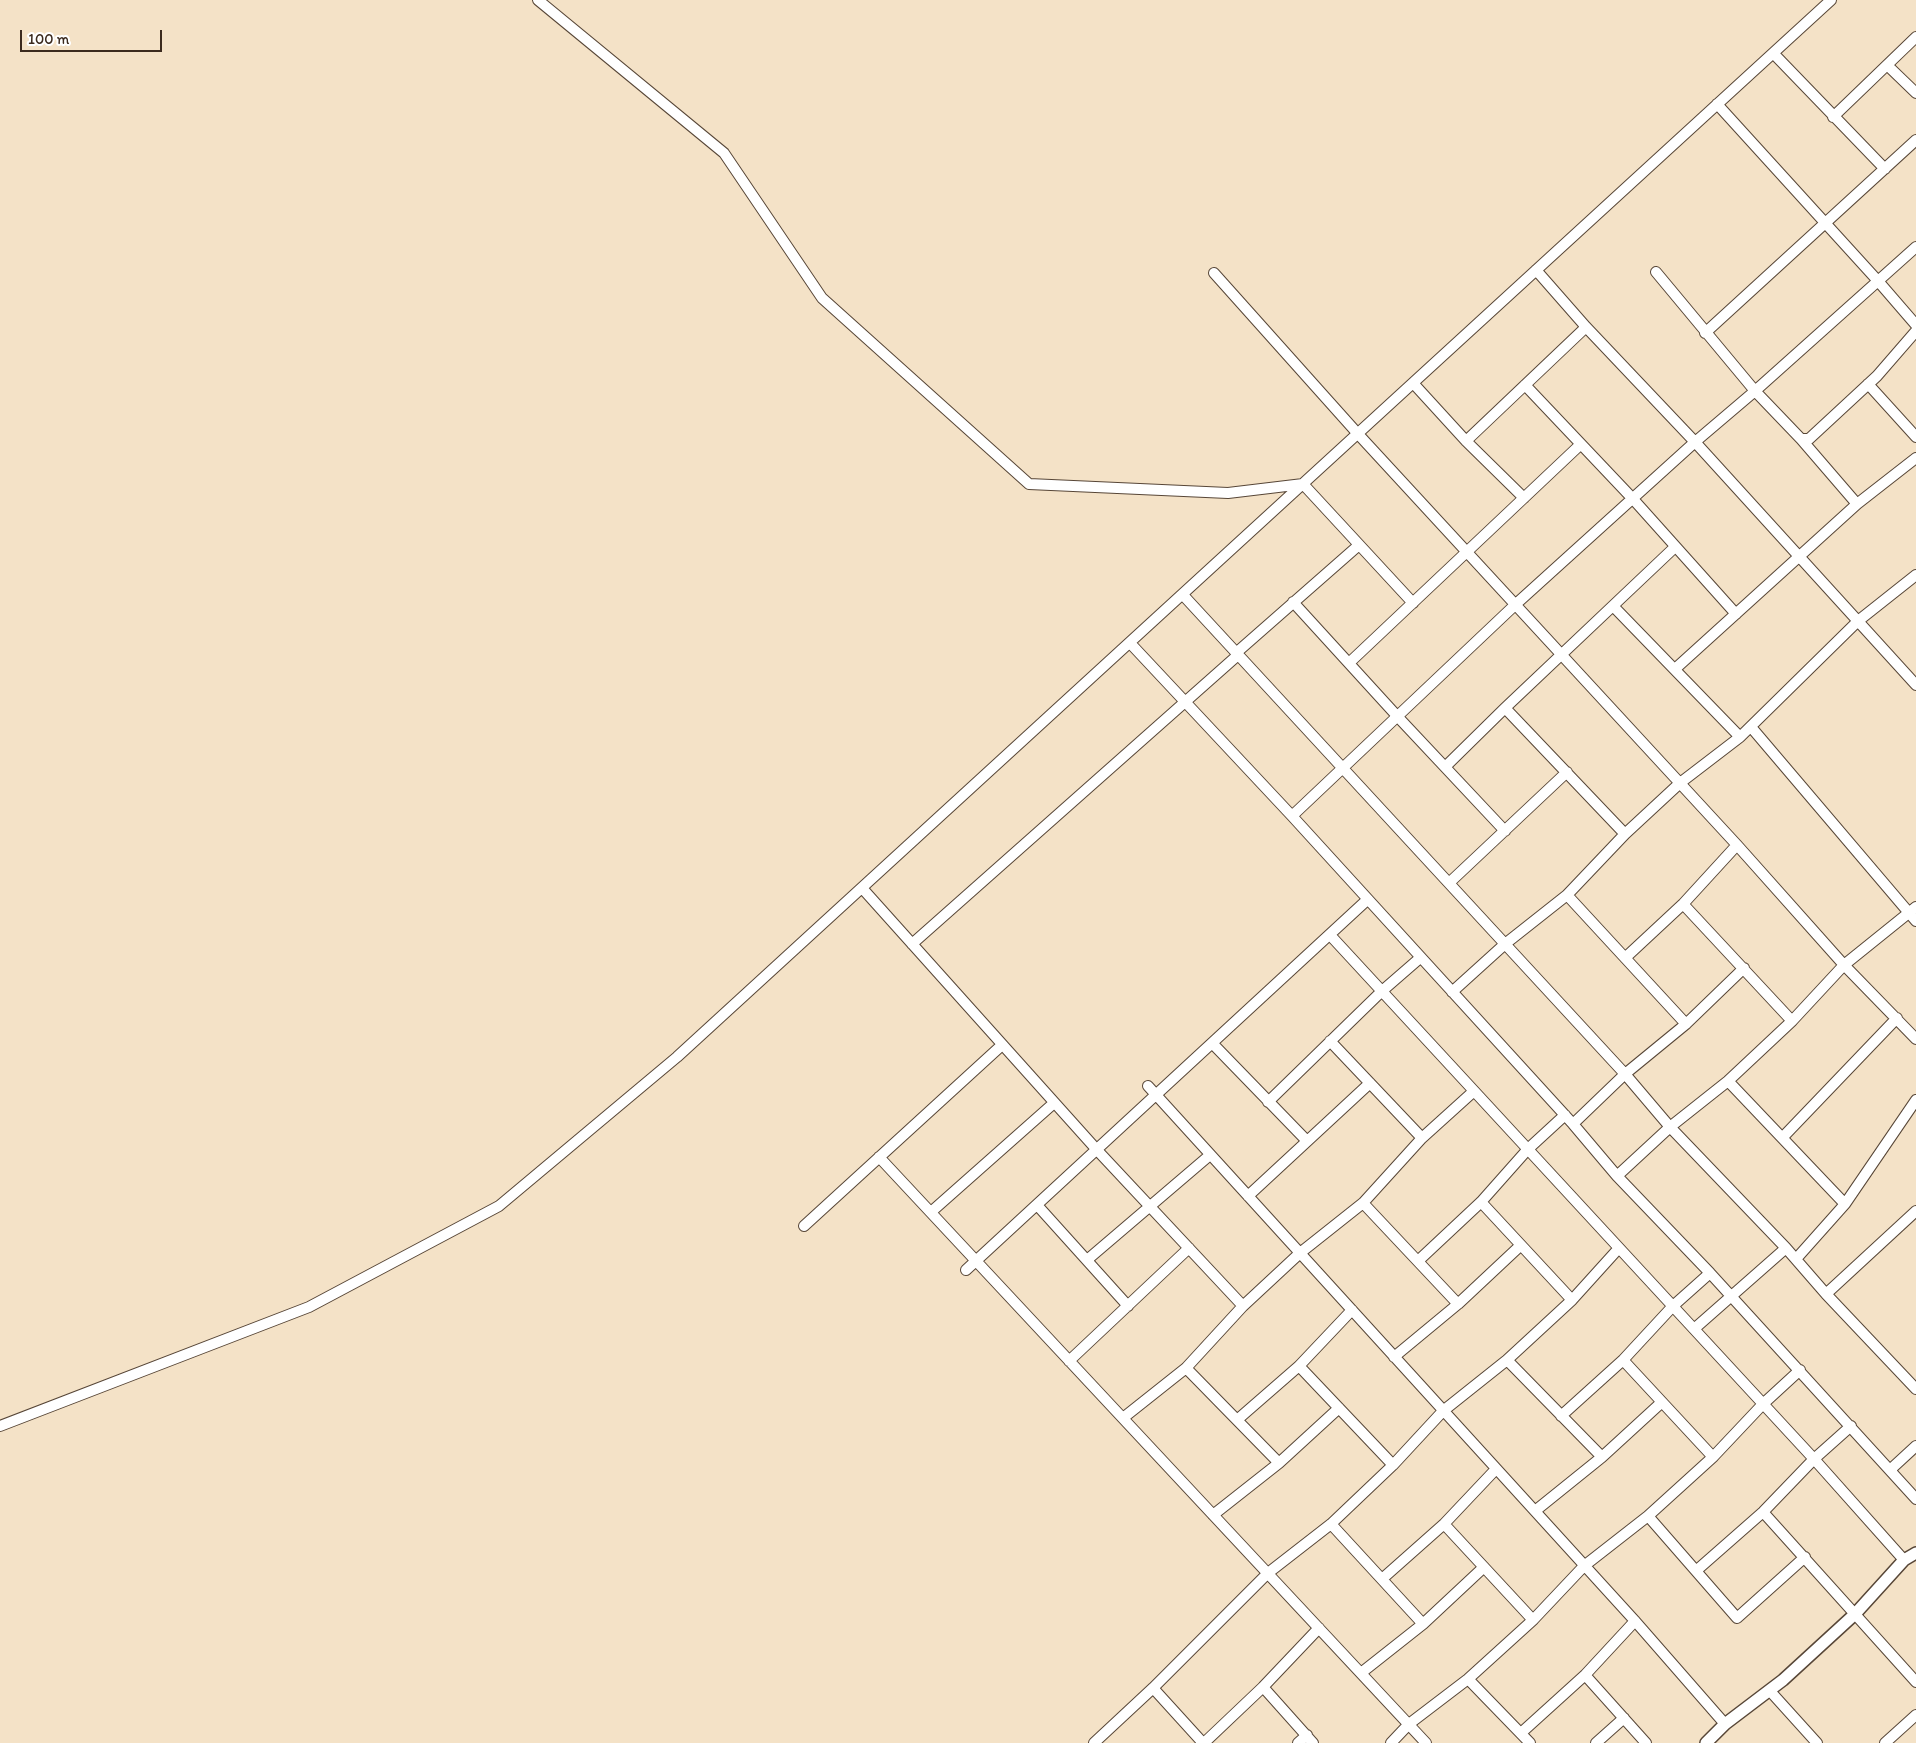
<!DOCTYPE html>
<style>
body{margin:0}
#map{position:relative;width:1916px;height:1743px;overflow:hidden;background:#f4e2c7;font-family:Itim,sans-serif}
canvas{display:block}
.scale{position:absolute;left:20px;top:30px;width:142px;height:22px;box-sizing:border-box;border:2px solid #3b2a1e;border-top:0;padding-left:6px;font-size:15px;line-height:18px;white-space:nowrap;color:#3b2a1e;-webkit-text-stroke:4px #fff;paint-order:stroke}
</style>
<div id="map">
<canvas width="1916" height="1743"></canvas>
<div class="scale">100 m</div>
</div>
<script>
const ctx = document.querySelector('canvas').getContext('2d');
ctx.lineJoin = 'round';
const shape = rows => new Path2D(rows.map(r => 'M' + r).join(''));
function trace(path, color, width, dash) { ctx.strokeStyle = color; ctx.lineWidth = width; ctx.lineCap = dash ? 'butt' : 'round'; ctx.setLineDash(dash || []); ctx.stroke(path); }
const minor = shape([
 [538,0,724,153,822,298,1029,484,1228,493,1303,484,1413,603],
 [1773,53,1885,169],
 [1887,65,1916,93],
 [1717,104,1878,281,1916,325],
 [1833,117,1916,37],
 [1536,270,1586,327,1695,442,1916,685],
 [1656,272,1755,391,1801,439,1857,504],
 [1214,273,1358,434,1737,845,1844,965,1916,1039],
 [1705,333,1916,140],
 [1413,383,1466,441,1524,498],
 [1868,384,1916,437],
 [1525,385,1633,499,1736,614],
 [1801,439,1809,439,1877,376,1916,331],
 [1466,441,1586,327],
 [1183,595,1625,1074,1670,1127,1786,1248,1826,1294,1916,1389],
 [1293,602,1397,716,1505,831],
 [1613,606,1740,737],
 [1130,643,1292,816,1573,1124,1617,1176,1710,1273,1916,1499],
 [1236,653,1359,545],
 [1349,663,1581,444],
 [1675,669,1857,504,1916,458],
 [1505,708,1625,834],
 [1751,727,1916,921],
 [1445,767,1505,708,1675,547],
 [1292,816,1516,604,1695,442,1755,391,1916,247],
 [1449,883,1567,772],
 [862,888,1097,1150,1243,1306],
 [1567,895,1686,1024],
 [1683,904,1792,1021],
 [1330,935,1814,1459,1904,1560],
 [912,944,1238,655],
 [1625,958,1683,904,1737,845],
 [1452,992,1505,944,1567,895,1625,834,1680,783,1740,737,1858,621,1916,575],
 [1330,1041,1422,1138],
 [1212,1043,1307,1141],
 [1728,1081,1845,1204],
 [1148,1086,1635,1621,1725,1724],
 [1268,1102,1382,991,1420,958],
 [1573,1124,1625,1074,1686,1024,1744,968],
 [1783,1137,1897,1018],
 [879,1157,1426,1743],
 [1617,1176,1670,1127,1728,1081,1792,1021,1844,965,1916,907],
 [1248,1196,1370,1083],
 [1481,1202,1572,1300],
 [1363,1203,1458,1304],
 [1037,1205,1128,1306],
 [931,1212,1054,1103],
 [804,1226,1002,1045],
 [1796,1259,1845,1204,1916,1100],
 [1087,1260,1210,1155],
 [1418,1261,1481,1202,1528,1149,1565,1115],
 [966,1270,1367,900],
 [1826,1294,1916,1211],
 [1694,1329,1786,1248],
 [1394,1357,1458,1304,1521,1245],
 [1507,1360,1602,1457],
 [1623,1360,1713,1457],
 [1069,1361,1189,1248],
 [1299,1366,1393,1465],
 [1186,1368,1279,1463],
 [1561,1416,1623,1360,1673,1306,1710,1273],
 [1123,1418,1186,1368,1243,1306,1300,1253,1363,1203,1422,1138,1474,1091],
 [1237,1420,1299,1366,1352,1310],
 [0,1426,309,1307,499,1206,677,1057,1831,0],
 [1891,1469,1916,1446],
 [1535,1511,1602,1457,1662,1402],
 [1763,1512,1916,1682],
 [1213,1515,1279,1463,1339,1408],
 [1648,1516,1737,1618,1805,1557],
 [1331,1524,1423,1624],
 [1444,1524,1533,1620],
 [1697,1570,1763,1512,1814,1459,1851,1426],
 [1382,1579,1444,1524,1496,1469],
 [1361,1673,1423,1624,1484,1567],
 [1585,1675,1646,1743],
 [1468,1679,1530,1743],
 [1263,1687,1313,1743],
 [1153,1688,1203,1743],
 [1770,1691,1817,1743],
 [1521,1733,1585,1675,1635,1621],
 [1094,1743,1153,1688,1268,1573,1331,1524,1393,1465,1443,1411,1507,1360,1572,1300,1619,1248],
 [1204,1743,1263,1687,1319,1628],
 [1298,1743,1307,1735],
 [1391,1743,1409,1724,1468,1679,1533,1620,1584,1566,1648,1516,1713,1457,1763,1404,1800,1370],
 [1596,1743,1624,1718],
 [1885,1743,1916,1715]
]);
const tertiary = shape([
 [1706,1743,1725,1724,1783,1680,1855,1614,1904,1560,1916,1553]
]);
trace(minor, '#574637', 12);
trace(tertiary, '#574637', 14);
trace(minor, '#fff', 10);
trace(tertiary, '#fff', 11);
</script>
